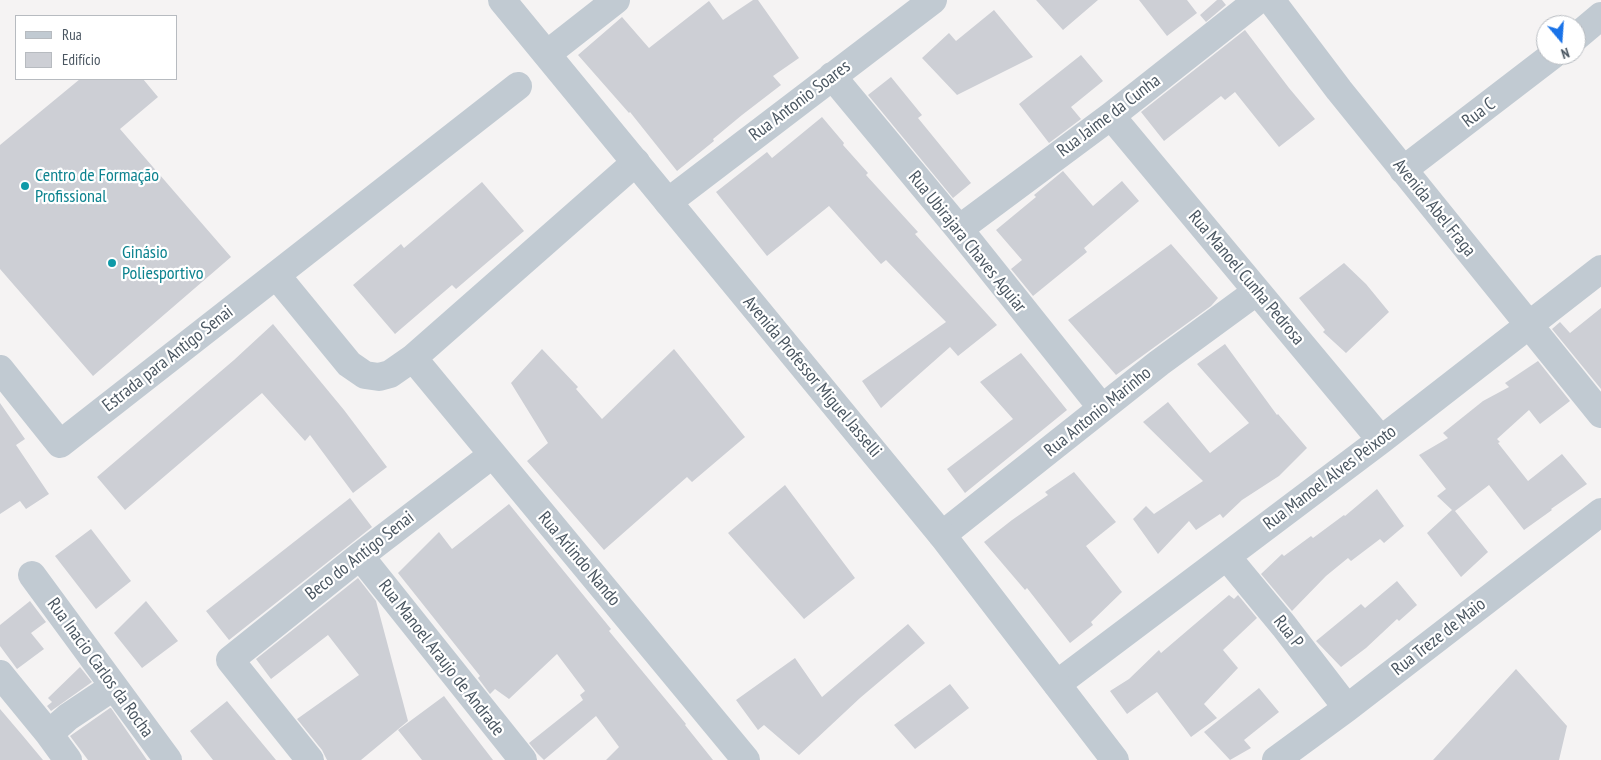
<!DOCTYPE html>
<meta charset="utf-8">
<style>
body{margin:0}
#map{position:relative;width:1601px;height:760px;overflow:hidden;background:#f5f3f3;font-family:"PT Sans Narrow",sans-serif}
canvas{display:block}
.legend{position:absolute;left:15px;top:15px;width:162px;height:65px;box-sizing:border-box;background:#fff;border:1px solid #b7bbc0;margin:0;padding:6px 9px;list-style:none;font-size:15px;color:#4a5661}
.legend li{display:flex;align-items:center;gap:10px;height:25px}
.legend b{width:25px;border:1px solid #b7bbc0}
.north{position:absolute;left:1536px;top:15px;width:50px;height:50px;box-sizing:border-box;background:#fff;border:1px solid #b7bbc0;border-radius:50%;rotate:162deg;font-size:14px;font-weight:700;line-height:20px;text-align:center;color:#4a5661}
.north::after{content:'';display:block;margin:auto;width:18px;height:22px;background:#1a73e8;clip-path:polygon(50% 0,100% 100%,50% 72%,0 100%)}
</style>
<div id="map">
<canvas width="1601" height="760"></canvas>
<ul class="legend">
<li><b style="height:6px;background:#c1cad2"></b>Rua</li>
<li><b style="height:14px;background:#cdcfd5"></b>Edifício</li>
</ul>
<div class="north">N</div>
</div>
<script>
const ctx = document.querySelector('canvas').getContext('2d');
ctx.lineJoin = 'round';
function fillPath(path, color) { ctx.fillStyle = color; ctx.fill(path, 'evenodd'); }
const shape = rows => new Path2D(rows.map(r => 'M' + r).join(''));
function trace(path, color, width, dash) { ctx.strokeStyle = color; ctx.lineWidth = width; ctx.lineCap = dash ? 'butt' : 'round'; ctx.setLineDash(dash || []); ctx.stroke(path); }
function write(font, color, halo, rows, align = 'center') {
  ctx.font = font + ' "PT Sans Narrow",sans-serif'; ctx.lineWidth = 4.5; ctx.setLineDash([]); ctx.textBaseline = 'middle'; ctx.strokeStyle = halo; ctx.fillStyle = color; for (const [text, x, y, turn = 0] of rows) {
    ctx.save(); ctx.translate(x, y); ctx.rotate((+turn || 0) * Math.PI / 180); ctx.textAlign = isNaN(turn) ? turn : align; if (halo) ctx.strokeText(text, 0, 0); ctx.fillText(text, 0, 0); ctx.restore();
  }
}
const building = shape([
 [753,0,758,0,799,58,773,76,781,85,742,115,713,139,714,141,677,171,630,112,629,113,578,55,622,17,649,48,709,1,723,20],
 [1036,0,1098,0,1063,30],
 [1139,0,1187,0,1197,13,1167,36],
 [1217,0,1222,0,1226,5,1206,22,1200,15],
 [994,10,1033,57,957,95,922,58,949,33,956,41],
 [1245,30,1289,88,1315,119,1279,147,1235,92,1225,100,1221,96,1164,141,1141,112],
 [1081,55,1103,81,1071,107,1081,119,1049,143,1019,104],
 [891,77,922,115,918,118,971,183,953,198,868,95],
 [80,79,143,79,158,97,120,129,231,257,93,376,0,269,0,145],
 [822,117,844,143,843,145,868,173,866,175,918,232,915,234,997,325,958,356,950,347,881,408,862,381,946,322,886,260,881,264,829,206,767,256,716,192,767,152,772,158],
 [1063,171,1093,206,1122,181,1139,201,1084,248,1087,252,1033,296,1011,269,1022,260,996,230,1036,197,1034,195],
 [482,182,524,231,456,289,452,285,395,334,353,285,401,244,404,248],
 [1171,244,1218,298,1211,306,1116,375,1068,320],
 [1344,263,1366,284,1389,312,1346,353,1323,332,1325,330,1299,298],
 [1601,308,1601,389,1552,329,1560,322,1570,333],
 [273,324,344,410,387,467,353,493,310,435,305,441,262,393,125,510,97,477,234,360],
 [1225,344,1277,415,1278,414,1307,448,1279,476,1242,500,1223,518,1220,514,1196,530,1189,521,1158,554,1133,519,1146,506,1154,514,1203,481,1143,422,1168,402,1210,453,1249,423,1197,364],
 [542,349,578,387,576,389,602,419,674,349,745,437,692,482,687,477,604,550,527,461,548,443,511,383],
 [1021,353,1067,410,965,493,947,469,1013,419,980,382],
 [1538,361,1570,401,1540,424,1529,410,1497,439,1500,442,1498,443,1528,481,1562,454,1587,484,1551,509,1552,510,1524,530,1489,485,1455,511,1488,552,1461,577,1427,533,1452,510,1437,496,1446,489,1419,455,1448,438,1443,433,1483,401,1509,387,1505,383],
 [0,403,25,439,16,445,49,494,26,509,20,501,0,514],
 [1074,472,1116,522,1086,546,1122,592,1091,622,1093,625,1070,643,1027,588,1025,590,984,542,1012,520,1048,495,1045,492],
 [785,485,855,578,804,619,728,533],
 [1377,489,1404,526,1384,543,1380,539,1351,561,1348,558,1326,576,1292,611,1261,574,1282,554,1284,556,1311,536,1313,538,1344,515,1345,516],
 [350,498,372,527,229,640,206,611],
 [509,504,611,629,609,631,686,724,685,725,713,760,606,760,619,747,596,716,544,760,537,753,529,743,583,700,580,695,585,691,557,654,509,699,495,689,490,694,478,678,480,676,398,573,439,532,452,549],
 [91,529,131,581,96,609,55,556],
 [358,578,376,601,408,721,361,760,327,760,322,750,297,719,359,675,328,635,271,679,256,659],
 [1397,581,1417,605,1399,621,1397,619,1366,648,1341,667,1316,641,1361,604,1365,608],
 [1229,595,1234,599,1238,595,1257,618,1223,650,1238,668,1204,704,1217,718,1191,737,1157,692,1127,714,1110,691,1129,679,1159,650,1161,653],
 [30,601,46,622,31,633,44,649,17,669,0,646,0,625],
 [146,601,178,641,142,668,114,633],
 [908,624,925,643,860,698,799,755,764,725,758,730,736,700,795,658,822,697],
 [80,667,92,682,51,711,47,706,52,702,48,698],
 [1516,669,1567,726,1559,760,1433,760],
 [950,684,969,708,915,749,894,725],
 [1259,688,1279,712,1244,740,1251,748,1230,760,1204,732],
 [444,696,456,712,493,760,422,760,398,730],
 [227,701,276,760,213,760,190,731],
 [110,708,111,708,147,760,88,760,70,736],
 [0,709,23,736,43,760,0,760]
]);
const minor = shape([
 [1271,0,1339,90,1601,414],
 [1576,37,1601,16],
 [547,54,616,0],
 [832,76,959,229,1102,408],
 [1111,116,1381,440],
 [1403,170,1553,55],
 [668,202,933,0],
 [959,229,1111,116,1258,0],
 [276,275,349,364,365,375,379,377,390,374,413,358,636,162],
 [413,358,746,760],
 [0,369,60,444,518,86],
 [942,535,1159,363,1256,292],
 [360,556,523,760],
 [1227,557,1284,626,1347,708],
 [32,575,168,760],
 [0,674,49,734,68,760],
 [1057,684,1381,440,1601,269],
 [49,734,68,717,113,687],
 [310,760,230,660,360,556,492,455],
 [1276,760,1347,708,1601,512]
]);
const tertiary = shape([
 [502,0,942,535,1115,760]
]);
const markers = [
 [25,186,5,"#0f9aa8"],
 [112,263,5,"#0f9aa8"]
];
const streetNames = [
 ["Rua Antonio Soares",800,101,-37],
 ["Rua C",1479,113,-37],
 ["Rua Jaime da Cunha",1109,116,-37],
 ["Avenida Abel Fraga",1434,208,51],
 ["Rua Ubirajara Chaves Aguiar",967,242,51],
 ["Rua Manoel Cunha Pedrosa",1246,278,50],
 ["Estrada para Antigo Senai",168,359,-38],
 ["Avenida Professor Miguel Jasselli",812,377,50],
 ["Rua Antonio Marinho",1098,412,-39],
 ["Rua Manoel Alves Peixoto",1330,478,-37],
 ["Beco do Antigo Senai",360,556,-38],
 ["Rua Arlindo Nando",579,559,50],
 ["Rua P",1288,632,52],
 ["Rua Treze de Maio",1439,637,-38],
 ["Rua Manoel Araujo de Andrade",441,658,52],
 ["Rua Inacio Carlos da Rocha",100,668,54]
];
const cultureNames = [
 ["Centro de Formação",35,176],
 ["Profissional",35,197],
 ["Ginásio",122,253],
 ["Poliesportivo",122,274]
];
fillPath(building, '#cdcfd5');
trace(minor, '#c1cad2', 28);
trace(tertiary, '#c1cad2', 28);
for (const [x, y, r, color] of markers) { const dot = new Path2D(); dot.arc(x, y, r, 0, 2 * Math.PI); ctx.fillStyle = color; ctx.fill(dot); trace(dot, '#fff', 2); }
write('18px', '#4a5661', '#fff', streetNames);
write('18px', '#0d838f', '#fff', cultureNames, 'left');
</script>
